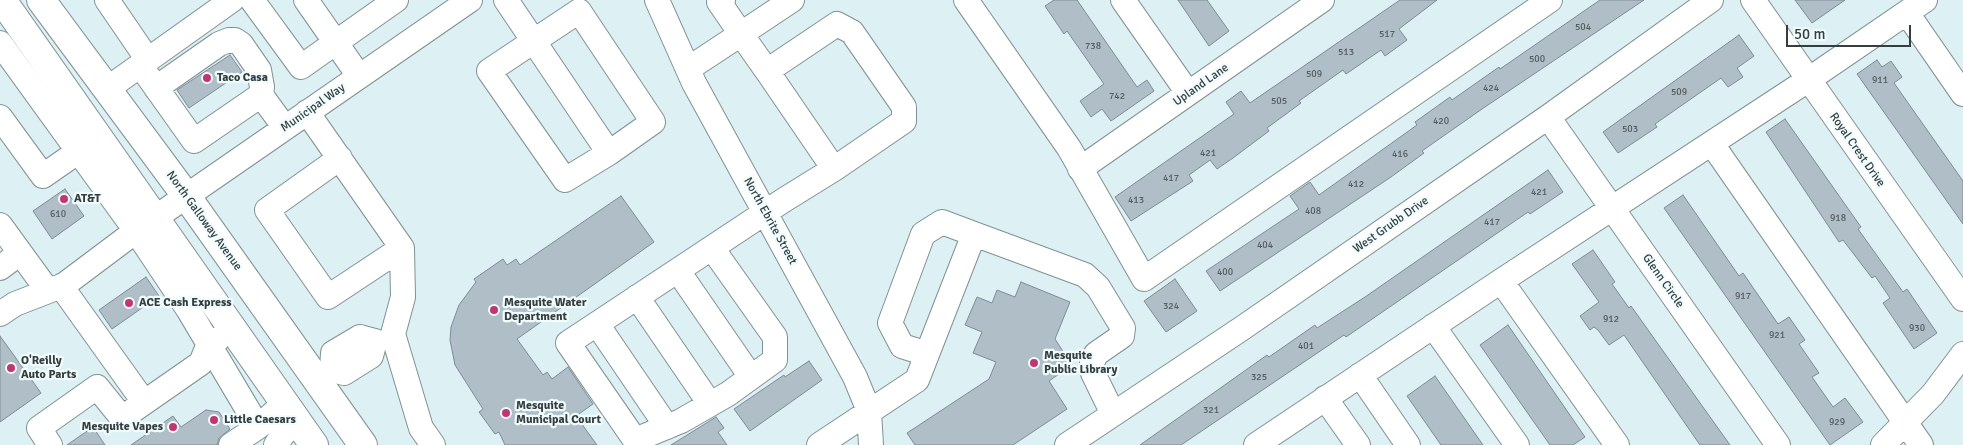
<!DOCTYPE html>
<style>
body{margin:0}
#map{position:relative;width:1963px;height:445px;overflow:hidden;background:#ddf0f4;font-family:Signika,sans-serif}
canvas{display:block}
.scale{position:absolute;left:1786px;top:25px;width:125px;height:22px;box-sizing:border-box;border:2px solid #353d3e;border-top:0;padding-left:6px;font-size:15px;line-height:18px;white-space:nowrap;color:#353d3e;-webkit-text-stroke:4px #f0fcfe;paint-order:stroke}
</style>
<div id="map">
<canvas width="1963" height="445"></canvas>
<div class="scale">50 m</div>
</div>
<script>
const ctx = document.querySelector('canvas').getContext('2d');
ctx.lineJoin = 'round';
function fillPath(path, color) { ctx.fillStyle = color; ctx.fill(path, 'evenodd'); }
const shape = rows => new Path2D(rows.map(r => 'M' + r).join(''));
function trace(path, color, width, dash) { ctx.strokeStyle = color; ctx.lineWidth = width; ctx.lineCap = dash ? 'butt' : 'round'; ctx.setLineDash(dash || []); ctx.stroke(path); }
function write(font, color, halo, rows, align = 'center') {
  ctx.font = font + ' Signika,sans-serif'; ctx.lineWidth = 4.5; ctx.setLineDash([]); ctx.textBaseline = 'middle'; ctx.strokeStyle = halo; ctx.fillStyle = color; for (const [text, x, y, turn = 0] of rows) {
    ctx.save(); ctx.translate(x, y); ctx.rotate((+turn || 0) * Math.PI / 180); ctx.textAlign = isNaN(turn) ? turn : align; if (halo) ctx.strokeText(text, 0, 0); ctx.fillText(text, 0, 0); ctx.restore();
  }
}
const building = shape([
 [1054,0,1077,0,1137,87,1147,80,1154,91,1111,121,1102,109,1091,117,1080,101,1104,84,1067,31,1064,34,1045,6,1054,0],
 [1178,0,1207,0,1229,31,1209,46,1178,0],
 [1400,0,1437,0,1399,29,1407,40,1385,56,1381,50,1346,74,1343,70,1299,101,1301,103,1267,128,1269,131,1233,158,1217,169,1210,160,1189,175,1193,181,1131,221,1115,197,1234,114,1226,102,1241,91,1250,103,1400,0],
 [1600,0,1644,0,1482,109,1422,151,1424,153,1391,177,1220,291,1206,271,1299,209,1290,196,1310,182,1319,195,1417,125,1415,122,1450,97,1452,100,1499,67,1500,69,1600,0],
 [1795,0,1845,0,1812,23,1795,0],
 [1739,35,1754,56,1737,68,1743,77,1728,87,1721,78,1655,124,1657,127,1618,153,1603,132,1739,35],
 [230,55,242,72,189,108,177,90,230,55],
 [1877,60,1882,67,1891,61,1902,77,1894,83,1963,181,1963,224,1857,74,1877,60],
 [1785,119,1861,227,1858,229,1903,292,1907,289,1937,333,1914,349,1883,303,1890,298,1875,276,1872,278,1843,240,1839,242,1766,132,1785,119],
 [1548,170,1563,192,1530,214,1528,212,1346,337,1344,335,1181,445,1140,445,1267,355,1269,357,1315,325,1317,328,1365,297,1548,170],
 [65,189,84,216,52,239,33,211,65,189],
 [1683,195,1739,276,1743,273,1778,324,1789,317,1805,340,1799,344,1819,373,1812,377,1833,407,1845,398,1863,422,1830,445,1664,208,1683,195],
 [621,196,654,242,517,339,543,375,547,372,552,379,568,367,593,404,576,416,597,445,505,445,499,432,495,434,479,412,483,409,455,365,450,340,451,327,459,305,476,282,474,279,503,259,507,265,516,259,520,265,621,196],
 [1593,250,1615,282,1612,284,1629,308,1631,306,1730,445,1700,445,1624,335,1609,345,1598,330,1594,327,1590,330,1580,316,1599,302,1572,264,1593,250],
 [146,277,159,296,112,329,99,310,146,277],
 [1175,279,1197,311,1166,332,1144,301,1175,279],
 [1021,282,1070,302,1055,339,1072,365,1049,381,1067,409,1013,445,915,445,907,433,989,379,996,362,973,353,982,332,965,325,977,297,992,303,997,290,1015,297,1021,282],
 [1508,325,1585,437,1573,445,1550,445,1480,345,1508,325],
 [0,336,41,393,0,422,0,336],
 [809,361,822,380,750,431,734,409,784,375,785,377,809,361],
 [1435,376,1483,445,1441,445,1407,396,1435,376],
 [206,410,219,412,230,429,219,438,217,445,131,445,173,416,181,427,206,410],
 [716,417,724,428,718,432,727,445,671,445,716,417],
 [93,427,105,445,67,445,93,427]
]);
const minor = shape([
 [107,0,148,60],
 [252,0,301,67,396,0],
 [306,0,359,76],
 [506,0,609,153],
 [657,0,694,83,855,377,869,411,871,445],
 [723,0,719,2,741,34,792,0],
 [966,0,1069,148,1144,279,1550,0],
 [1123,0,1188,93],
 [1753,0,1963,299],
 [579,11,653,122,609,153,565,180,489,71,579,11],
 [1907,13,1963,94],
 [0,43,136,231,188,309,258,427,285,403],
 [140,65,194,141,261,95,285,128],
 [688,69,741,34,767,71],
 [156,88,219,44,229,40,235,40,241,44,259,70,262,87,261,95],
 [107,89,232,0],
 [307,112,402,248,403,297,393,334,421,428,433,445],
 [0,117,43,176,89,144],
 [1548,117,1778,445],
 [1712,144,1921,445],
 [340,158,267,210,328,297,402,248],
 [1080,169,1322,0],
 [0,225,48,291],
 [712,248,775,337,775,360,728,394,681,421,635,440,568,343,784,200,834,169,904,121,904,107,852,32,837,24,767,71,834,169],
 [0,268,20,253],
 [678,271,751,377],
 [1501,281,1617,445],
 [61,286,144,402],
 [637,297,710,404],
 [0,314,15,304,64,285,136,231,470,0],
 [597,324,667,427],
 [1433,326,1517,445],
 [360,337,375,341,371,356,344,373,332,370,333,353,360,337],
 [927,354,902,346,890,323,923,234,942,222,974,234],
 [1360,375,1408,445],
 [1325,398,1358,445],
 [50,445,39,428,97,387,122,418,201,363,208,346,218,339],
 [231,445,258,427],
 [276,445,283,434,298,422],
 [819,445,917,380,974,234,1085,275,1098,287,1123,328,1122,336,1096,354,1092,363,1093,373,1113,414],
 [1067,445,1241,329,1548,117,1711,0],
 [1256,445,1501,281,1808,80,1925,0],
 [1883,445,1933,394,1963,354]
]);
const major = shape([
 [2,0,314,445],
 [41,0,187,197,363,445]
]);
const markers = [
 [207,78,5,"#c03670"],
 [64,199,5,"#c03670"],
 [129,303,5,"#c03670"],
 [494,310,5,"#c03670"],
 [1034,363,5,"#c03670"],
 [11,368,5,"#c03670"],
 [506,413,5,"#c03670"],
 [214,420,5,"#c03670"],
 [173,427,5,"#c03670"]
];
const numberNames = [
 ["504",1583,27],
 ["517",1387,34],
 ["738",1093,46],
 ["513",1346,52],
 ["500",1537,59],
 ["509",1314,74],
 ["911",1880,80],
 ["424",1491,88],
 ["509",1679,92],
 ["742",1117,96],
 ["505",1279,101],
 ["420",1441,121],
 ["503",1630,129],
 ["421",1208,153],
 ["416",1400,154],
 ["417",1171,178],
 ["412",1356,184],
 ["421",1539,192],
 ["413",1136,200],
 ["408",1313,211],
 ["610",58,214],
 ["918",1838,218],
 ["417",1492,222],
 ["404",1265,245],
 ["400",1225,272],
 ["917",1743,296],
 ["324",1171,306],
 ["912",1611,319],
 ["930",1917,328],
 ["921",1777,335],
 ["401",1306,346],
 ["325",1259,377],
 ["321",1211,410],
 ["929",1837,422]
];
const poiNames = [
 ["Taco Casa",217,78],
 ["AT&T",74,199],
 ["ACE Cash Express",139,303],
 ["Mesquite Water",504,303],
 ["Department",504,317],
 ["Mesquite",1044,356],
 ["Public Library",1044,370],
 ["O'Reilly",21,361],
 ["Auto Parts",21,375],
 ["Mesquite",516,406],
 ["Municipal Court",516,420],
 ["Little Caesars",224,420],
 ["Mesquite Vapes",163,427,"right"]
];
const streetNames = [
 ["Upland Lane",1201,85,-35],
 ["Municipal Way",313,108,-35],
 ["Royal Crest Drive",1857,150,55],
 ["North Galloway Avenue",204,221,54],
 ["North Ebrite Street",770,221,61],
 ["West Grubb Drive",1391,225,-35],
 ["Glenn Circle",1663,281,55]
];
fillPath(building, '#b0bec8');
trace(building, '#7e8b95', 1);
trace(minor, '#7f9195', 26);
trace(major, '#7f9195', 30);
trace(minor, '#fff', 24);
trace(major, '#fff', 28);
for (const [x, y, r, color] of markers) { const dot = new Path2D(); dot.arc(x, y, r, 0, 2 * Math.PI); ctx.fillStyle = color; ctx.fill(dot); trace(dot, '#f0fcfe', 2); }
write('10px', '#545d60', null, numberNames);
write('bold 12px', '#353d3e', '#f0fcfe', poiNames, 'left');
write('12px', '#353d3e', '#f0fcfe', streetNames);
</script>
